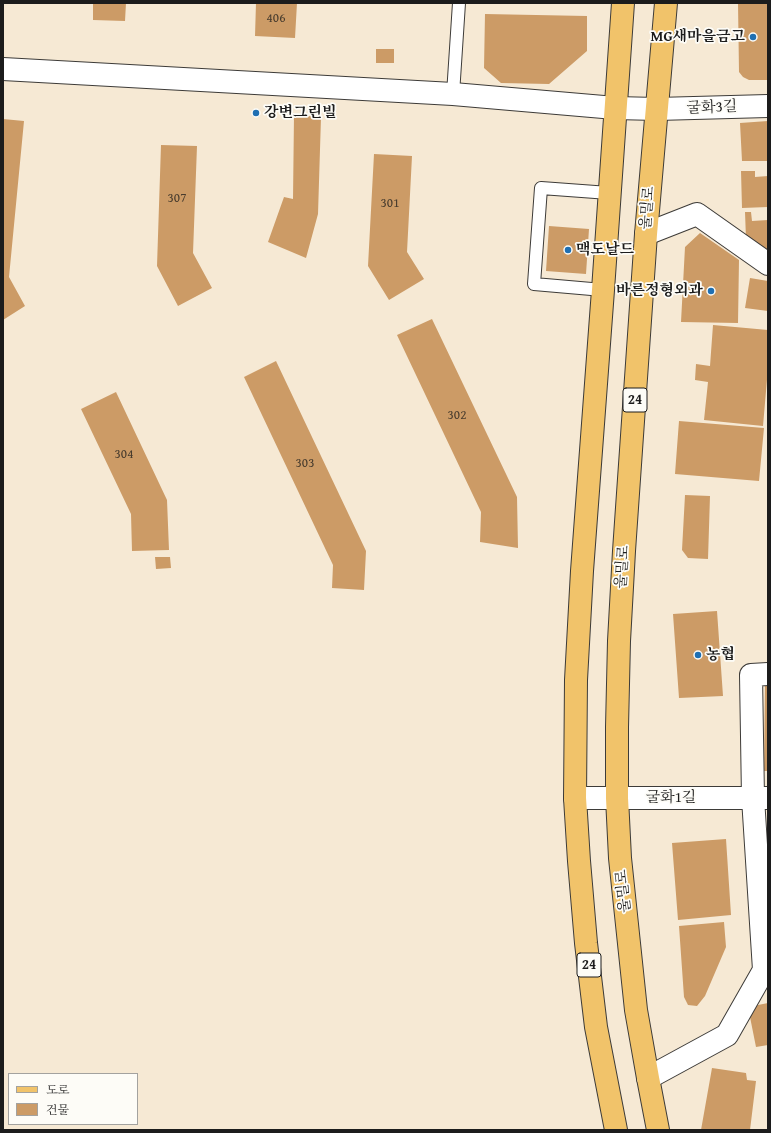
<!DOCTYPE html>
<meta charset="utf-8">
<style>
body{margin:0}
#map{position:relative;width:771px;height:1133px;overflow:hidden;background:#f6e9d4;font-family:"Gentium Book Plus","Noto Serif KR",serif}
canvas{display:block}
.frame{position:absolute;inset:0;border:4px solid #1c1c1c;pointer-events:none}
.legend{position:absolute;left:8px;top:1073px;width:130px;height:52px;box-sizing:border-box;background:#fdfcf7;border:1px solid #a3a29f;margin:0;padding:5px 7px;list-style:none;font-size:12px;color:#1c1c1c}
.legend li{display:flex;align-items:center;gap:8px;height:20px}
.legend b{width:20px;border:1px solid #a3a29f}
</style>
<div id="map">
<canvas width="771" height="1133"></canvas>
<div class="frame"></div>
<ul class="legend">
<li><b style="height:5px;background:#f1c36a"></b>도로</li>
<li><b style="height:11px;background:#cc9b66"></b>건물</li>
</ul>
</div>
<script>
const ctx = document.querySelector('canvas').getContext('2d');
ctx.lineJoin = 'round';
function fillPath(path, color) { ctx.fillStyle = color; ctx.fill(path, 'evenodd'); }
const shape = rows => new Path2D(rows.map(r => 'M' + r).join(''));
function trace(path, color, width, dash) { ctx.strokeStyle = color; ctx.lineWidth = width; ctx.lineCap = dash ? 'butt' : 'round'; ctx.setLineDash(dash || []); ctx.stroke(path); }
function write(font, color, halo, rows, align = 'center') {
  ctx.font = font + ' "Gentium Book Plus","Noto Serif KR",serif'; ctx.lineWidth = 3.5; ctx.setLineDash([]); ctx.textBaseline = 'middle'; ctx.strokeStyle = halo; ctx.fillStyle = color; for (const [text, x, y, turn = 0] of rows) {
    ctx.save(); ctx.translate(x, y); ctx.rotate((+turn || 0) * Math.PI / 180); ctx.textAlign = isNaN(turn) ? turn : align; if (halo) ctx.strokeText(text, 0, 0); ctx.fillText(text, 0, 0); ctx.restore();
  }
}
const building = shape([
 [93,3,126,3,125,21,93,20],
 [256,3,297,3,295,38,255,36],
 [738,3,768,3,768,80,749,80,743,77,739,72],
 [485,14,587,16,587,51,549,84,501,83,484,68],
 [376,49,394,49,394,63,376,63],
 [294,115,321,117,318,214,306,258,268,242,284,197,293,199],
 [3,119,24,121,9,277,25,306,3,320],
 [768,121,768,161,742,161,740,123],
 [161,145,197,146,193,253,212,288,178,306,157,266],
 [374,154,412,156,407,252,424,279,389,300,368,266],
 [741,171,755,171,755,177,768,176,768,207,742,208],
 [745,212,751,212,752,221,768,220,768,254,746,239],
 [549,226,589,229,586,274,546,271],
 [700,233,739,260,738,323,681,322,685,247],
 [750,278,768,281,768,311,745,308],
 [432,319,517,497,518,548,480,542,481,512,397,335],
 [713,325,768,330,768,368,763,426,704,420,708,382,695,380,696,364,710,366],
 [276,361,366,551,364,590,332,588,333,565,244,377],
 [116,392,167,500,169,550,132,551,131,514,81,409],
 [679,421,764,428,759,481,675,474],
 [685,495,710,496,708,559,688,558,682,550],
 [155,557,170,557,171,568,156,569],
 [717,611,723,696,679,698,673,614],
 [765,682,768,682,768,771,764,771],
 [726,839,731,915,678,920,672,843],
 [724,922,726,947,705,996,697,1006,688,1005,684,997,679,926],
 [768,1003,768,1045,756,1047,748,1007],
 [712,1068,746,1073,747,1080,756,1081,750,1130,701,1130]
]);
const lane = shape([
 [453,94,459,3],
 [603,290,534,284,541,188,609,193]
]);
const street = shape([
 [3,69,453,94,615,108,657,109,768,106],
 [646,234,697,214,768,264],
 [768,674,751,675,753,798,764,970,768,971],
 [575,798,768,798],
 [648,1078,727,1035,764,970]
]);
const primary = shape([
 [616,1130,596,1027,586,943,579,861,575,798,576,680,582,571,603,290,623,3],
 [658,1130,648,1078,636,1010,620,858,617,798,617,727,619,641,624,551,646,234,666,3]
]);
const markers = [
 [753,37,4,"#1f6fb2"],
 [256,113,4,"#1f6fb2"],
 [568,250,4,"#1f6fb2"],
 [711,291,4,"#1f6fb2"],
 [698,655,4,"#1f6fb2"]
];
const numberNames = [
 ["406",276,19],
 ["307",177,199],
 ["301",390,204],
 ["302",457,416],
 ["304",124,455],
 ["303",305,464]
];
const shields = [
 [635,400,24],
 [589,965,24]
];
const shieldNames = [
 ["24",635,400],
 ["24",589,965]
];
const poiNames = [
 ["MG새마을금고",745,37,"right"],
 ["강변그린빌",264,113],
 ["맥도날드",576,250],
 ["바른정형외과",703,291,"right"],
 ["농협",706,655]
];
const streetNames = [
 ["굴화3길",712,108,-2],
 ["울밀로",648,208,-85],
 ["울밀로",623,567,-86],
 ["굴화1길",671,798],
 ["울밀로",624,891,-96]
];
fillPath(building, '#cc9b66');
trace(lane, '#3d3b38', 14);
trace(street, '#3d3b38', 24);
trace(primary, '#3d3b38', 24);
trace(lane, '#fff', 12);
trace(street, '#fff', 22);
trace(primary, '#f1c36a', 22);
for (const [x, y, r, color] of markers) { const dot = new Path2D(); dot.arc(x, y, r, 0, 2 * Math.PI); ctx.fillStyle = color; ctx.fill(dot); trace(dot, '#fdfcf7', 1.5); }
write('13px', '#483c2e', null, numberNames);
for (const [x, y, w] of shields) { const box = new Path2D(); box.roundRect(x - w / 2, y - 12, w, 24, 3); ctx.fillStyle = '#fdfcf7'; ctx.fill(box); trace(box, '#1c1c1c', 1); }
write('bold 14px', '#1c1c1c', null, shieldNames);
write('bold 15px', '#1c1c1c', '#fdfcf7', poiNames, 'left');
write('15px', '#1c1c1c', '#fdfcf7', streetNames);
</script>
